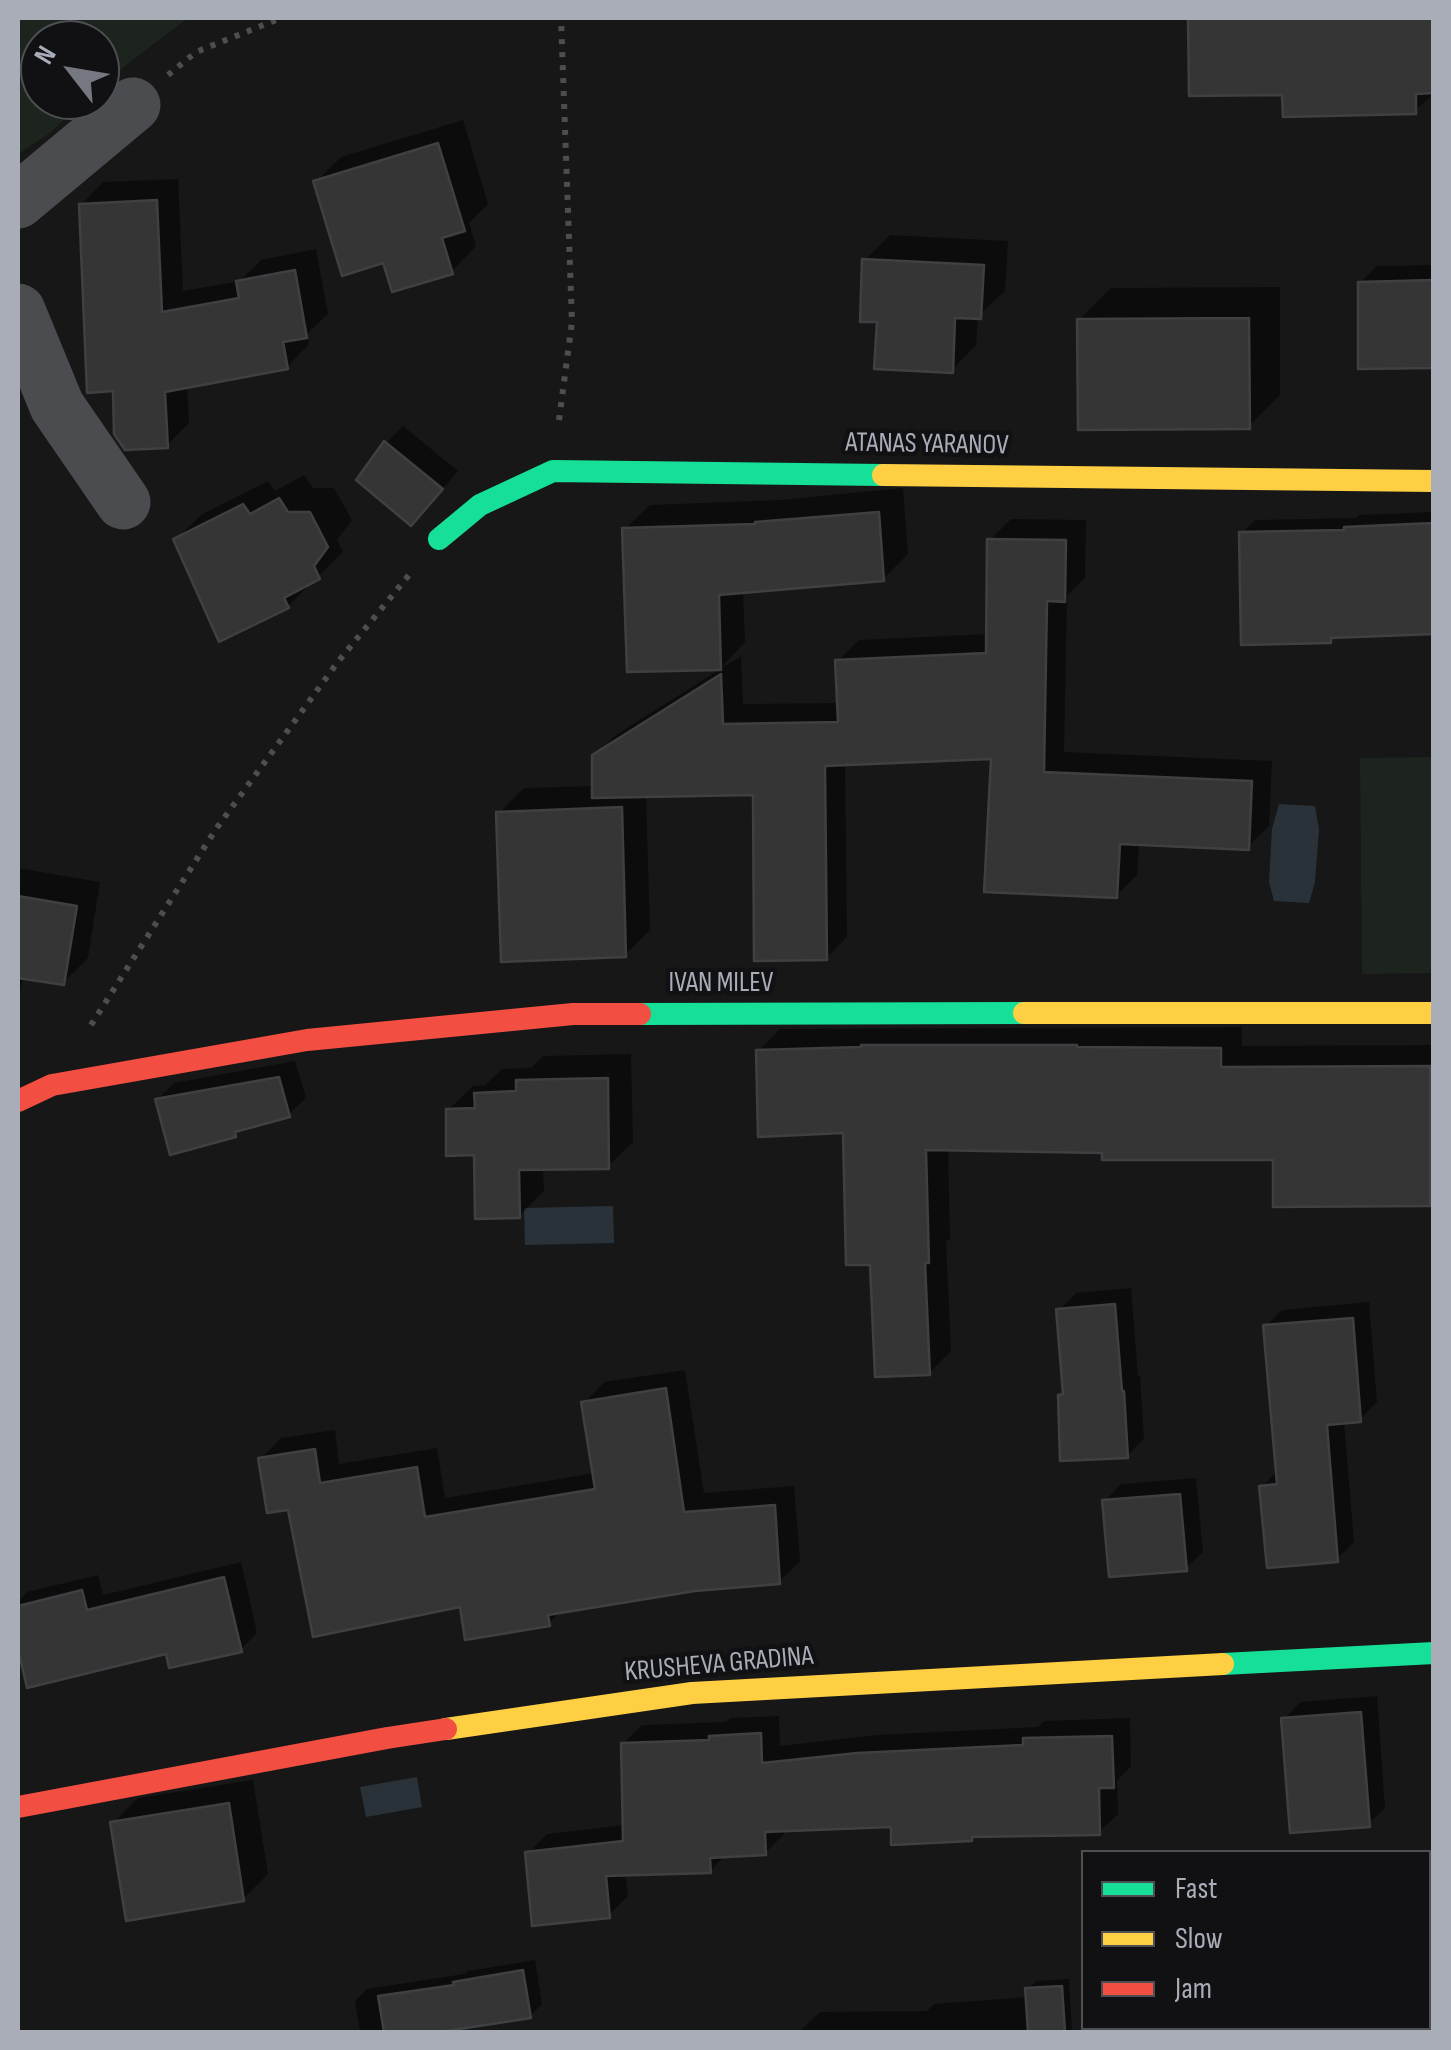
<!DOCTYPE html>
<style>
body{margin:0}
#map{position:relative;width:1451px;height:2050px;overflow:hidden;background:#171717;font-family:"Sofia Sans Condensed",sans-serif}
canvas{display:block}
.frame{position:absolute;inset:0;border:20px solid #a8adb8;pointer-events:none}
.legend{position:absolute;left:1081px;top:1850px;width:350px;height:180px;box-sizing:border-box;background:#111113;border:2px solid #4d4f55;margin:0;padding:12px 18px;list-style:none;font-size:30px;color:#a8adb8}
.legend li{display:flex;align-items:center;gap:20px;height:50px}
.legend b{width:50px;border:2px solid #4d4f55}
.north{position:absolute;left:20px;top:20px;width:100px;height:100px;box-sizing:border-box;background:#111113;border:2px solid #4d4f55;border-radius:50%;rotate:301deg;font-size:28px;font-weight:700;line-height:40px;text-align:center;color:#a8adb8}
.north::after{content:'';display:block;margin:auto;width:35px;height:45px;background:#757880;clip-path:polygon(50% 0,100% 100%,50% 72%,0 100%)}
</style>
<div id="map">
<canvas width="1451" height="2050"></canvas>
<div class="frame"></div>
<ul class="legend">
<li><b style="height:12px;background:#16e098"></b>Fast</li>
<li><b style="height:12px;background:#ffcf43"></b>Slow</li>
<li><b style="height:12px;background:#f24e42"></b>Jam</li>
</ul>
<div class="north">N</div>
</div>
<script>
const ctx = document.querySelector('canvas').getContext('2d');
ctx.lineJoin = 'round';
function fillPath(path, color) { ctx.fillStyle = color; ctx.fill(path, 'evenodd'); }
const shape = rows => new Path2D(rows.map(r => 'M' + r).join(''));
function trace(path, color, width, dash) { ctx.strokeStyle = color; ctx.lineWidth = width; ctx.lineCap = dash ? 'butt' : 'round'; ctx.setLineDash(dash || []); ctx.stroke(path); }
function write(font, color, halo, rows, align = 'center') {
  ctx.font = font + ' "Sofia Sans Condensed",sans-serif'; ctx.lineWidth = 9; ctx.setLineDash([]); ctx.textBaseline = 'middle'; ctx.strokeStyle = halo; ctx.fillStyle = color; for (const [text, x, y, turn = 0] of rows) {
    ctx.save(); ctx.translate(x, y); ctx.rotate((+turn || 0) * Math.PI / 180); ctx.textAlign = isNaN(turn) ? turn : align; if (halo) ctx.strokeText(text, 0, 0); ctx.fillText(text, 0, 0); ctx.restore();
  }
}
const green = shape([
 [18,18,188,18,100,85,100,40,40,40,40,100,84,100,50,133,18,154],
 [1433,757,1433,973,1362,974,1360,758]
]);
const water = shape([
 [1279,804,1315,806,1319,829,1315,882,1309,903,1274,901,1269,882,1272,829],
 [613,1206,614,1243,525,1245,524,1208],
 [417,1777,422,1807,366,1817,360,1787]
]);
const shadow = shape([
 [1190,18,1434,18,1434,91,1431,91,1431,96,1415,111,1284,93,1192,94],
 [463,120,488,204,469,223,476,246,452,271,385,260,316,182,341,157],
 [178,179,183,291,240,281,261,260,316,249,328,314,307,334,309,344,287,367,187,385,189,423,166,446,115,389,81,205,103,182],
 [890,235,1008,241,1005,291,978,316,976,345,952,370,865,260],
 [1434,265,1434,365,1360,283,1377,266],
 [1280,287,1280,395,1248,427,1079,320,1111,288],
 [403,426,458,471,428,506,359,479,386,443],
 [304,475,313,488,334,488,352,520,337,540,343,552,288,606,176,539,201,515,268,481,275,491],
 [903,488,908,554,883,579,743,590,745,642,722,667,629,670,625,529,650,505,780,500],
 [1434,512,1434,631,1336,635,1330,641,1242,533,1255,520,1357,518,1359,515],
 [1011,519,1086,520,1085,578,1067,596,1064,752,1272,761,1269,826,1248,847,1139,843,1137,875,1116,896,994,756,845,762,847,937,826,958,755,793,646,794,650,930,625,955,499,813,524,788,594,786,594,756,616,735,741,656,743,704,840,703,838,661,859,640,988,634,990,540],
 [18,868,100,882,88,958,63,983,23,977,18,1006],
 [1242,1027,1242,1046,1434,1045,1434,1199,1429,1203,1276,1158,1105,1150,948,1148,950,1239,946,1242,951,1351,929,1373,873,1262,846,1131,758,1051,780,1029],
 [631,1054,633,1142,608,1166,543,1167,544,1191,519,1216,448,1110,473,1086,485,1085,502,1069,531,1068,543,1056],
 [295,1061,306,1098,289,1114,241,1128,234,1135,158,1099,174,1083],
 [1131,1288,1138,1376,1140,1376,1144,1439,1127,1456,1061,1396,1065,1391,1059,1310,1076,1293],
 [1369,1302,1377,1402,1360,1419,1344,1421,1354,1542,1337,1559,1262,1487,1278,1470,1266,1326,1282,1310],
 [685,1370,704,1493,794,1486,800,1561,779,1582,694,1589,562,1610,549,1623,462,1604,289,1507,261,1459,281,1438,335,1430,339,1464,437,1448,445,1498,595,1473,584,1403,604,1382],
 [1196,1478,1203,1552,1186,1568,1105,1501,1121,1484],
 [241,1562,257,1633,241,1649,168,1651,29,1685,18,1638,18,1602,27,1592,98,1575,103,1595],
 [1377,1696,1385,1808,1368,1824,1284,1719,1300,1702],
 [779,1716,780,1746,877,1735,1038,1727,1044,1721,1130,1718,1131,1766,1117,1781,1118,1814,1099,1832,976,1834,971,1839,893,1824,783,1829,784,1834,765,1853,726,1855,710,1871,625,1873,628,1896,609,1915,528,1853,547,1834,625,1825,623,1744,642,1725,726,1722,730,1718],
 [253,1780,268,1874,243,1899,113,1823,138,1798],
 [535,1960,542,2004,530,2016,428,2032,360,2032,355,2001,367,1989,464,1974,468,1971],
 [1069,1979,1072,2032,799,2032,820,2012,927,2011,934,2004,1028,1997,1028,1989,1036,1981]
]);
const building = shape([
 [1188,18,1434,18,1434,93,1416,94,1416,114,1283,117,1282,95,1189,96,1188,18],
 [438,143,465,231,442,238,453,274,392,292,383,263,342,276,313,181,438,143],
 [157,200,162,312,239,298,236,281,295,270,307,338,283,342,288,369,165,392,168,448,125,450,114,434,113,391,87,393,79,204,157,200],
 [862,259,984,265,981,319,955,318,953,373,874,369,877,322,860,322,862,259],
 [1434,280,1434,368,1358,369,1358,282,1434,280],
 [1249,318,1250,429,1078,430,1077,319,1249,318],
 [384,441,443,489,411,526,356,480,384,441],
 [279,498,288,512,310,512,328,547,314,566,320,579,284,598,289,608,219,642,173,539,243,504,250,514,279,498],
 [879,512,884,581,719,595,721,670,627,672,622,528,755,524,755,522,879,512],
 [1434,523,1434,634,1331,638,1331,643,1241,645,1239,532,1344,530,1344,527,1434,523],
 [987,539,1066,540,1065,602,1047,601,1044,772,1252,781,1249,850,1120,844,1117,898,984,892,991,759,825,766,827,960,754,961,753,795,592,798,592,755,721,674,723,724,838,722,835,660,986,653,987,539],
 [622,807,626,957,501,962,496,812,622,807],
 [18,896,77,906,64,985,18,978,18,896],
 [861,1045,1077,1045,1077,1047,1221,1048,1221,1067,1430,1066,1430,1206,1273,1207,1273,1160,1102,1160,1102,1153,926,1150,929,1263,925,1263,930,1375,875,1377,870,1265,846,1265,843,1133,758,1137,756,1050,861,1047,861,1045],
 [279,1077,290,1117,235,1132,236,1137,170,1155,155,1099,279,1077],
 [608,1078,609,1169,519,1170,520,1218,475,1219,474,1155,446,1156,446,1109,475,1108,474,1093,516,1091,516,1080,608,1078],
 [1115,1304,1122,1391,1124,1391,1128,1458,1060,1461,1058,1395,1063,1394,1056,1309,1115,1304],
 [1353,1318,1361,1422,1327,1425,1338,1562,1267,1568,1259,1486,1277,1484,1263,1325,1353,1318],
 [666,1388,684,1512,775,1505,780,1584,695,1591,548,1615,550,1626,465,1640,460,1607,313,1637,288,1510,267,1513,258,1458,315,1449,320,1483,417,1467,425,1517,595,1489,581,1402,666,1388],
 [1180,1494,1187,1571,1109,1577,1102,1500,1180,1494],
 [224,1577,242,1652,169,1668,166,1654,27,1688,18,1649,18,1606,82,1590,87,1610,224,1577],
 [1361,1712,1370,1827,1290,1833,1281,1718,1361,1712],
 [761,1733,762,1763,857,1753,1023,1745,1023,1738,1112,1736,1114,1788,1099,1788,1100,1835,972,1837,972,1841,891,1845,891,1827,765,1832,766,1855,710,1858,711,1873,606,1876,610,1918,532,1926,525,1852,623,1841,621,1743,709,1740,709,1736,761,1733],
 [229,1803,244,1901,126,1921,110,1822,229,1803],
 [523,1970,531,2018,440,2032,384,2032,378,1996,454,1985,453,1982,523,1970],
 [1062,1986,1065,2032,1028,2032,1025,1988,1062,1986]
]);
const path = shape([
 [168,75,196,52,281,18],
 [559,420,572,322,561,18],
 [91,1025,216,829,337,663,409,575]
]);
const street = shape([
 [18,201,133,105],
 [18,311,57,406,123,502]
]);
const fast = shape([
 [439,539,480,505,553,471,883,475],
 [640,1014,1024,1013],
 [1223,1664,1434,1653]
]);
const slow = shape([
 [883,475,1434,481],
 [1024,1013,1434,1013],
 [446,1729,692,1693,1223,1664]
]);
const jam = shape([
 [18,1101,52,1085,307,1040,573,1014,640,1014],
 [18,1807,387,1738,446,1729]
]);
const streetNames = [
 ["ATANAS YARANOV",927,445,1],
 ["IVAN MILEV",721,984],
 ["KRUSHEVA GRADINA",719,1665,-5]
];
fillPath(green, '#1d241e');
fillPath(water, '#2a3239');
fillPath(shadow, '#0007');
fillPath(building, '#353536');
trace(building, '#3f4043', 2.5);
trace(path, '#4d4e52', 6, [5, 8]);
trace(street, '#4b4c50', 55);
trace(fast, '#16e098', 22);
trace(slow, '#ffcf43', 22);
trace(jam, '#f24e42', 22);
write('28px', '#a8adb8', '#111113', streetNames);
</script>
